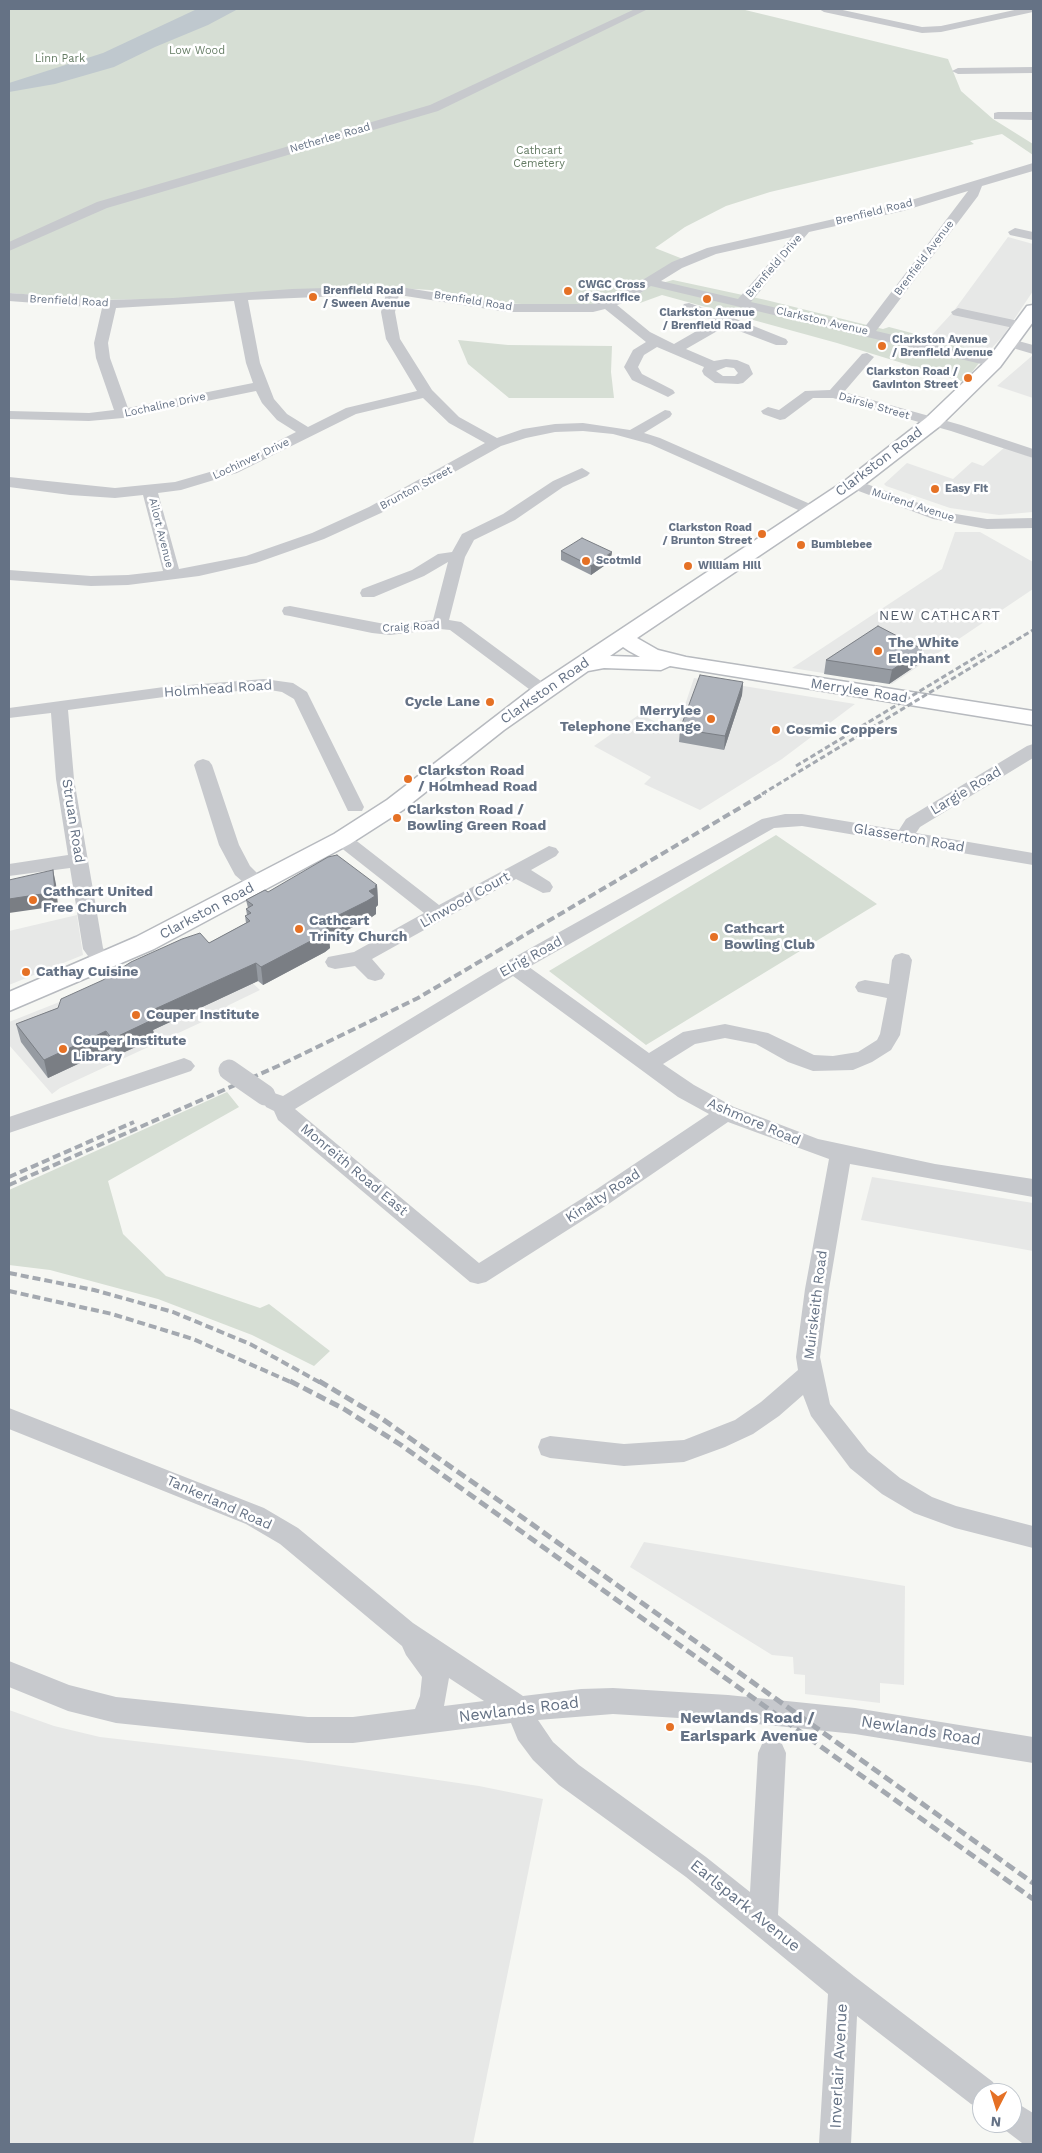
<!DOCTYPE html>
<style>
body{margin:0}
#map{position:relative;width:1042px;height:2153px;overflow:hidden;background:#f6f7f3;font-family:"Work Sans",sans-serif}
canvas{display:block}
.frame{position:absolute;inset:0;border:10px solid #657285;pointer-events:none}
.north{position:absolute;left:972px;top:2083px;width:50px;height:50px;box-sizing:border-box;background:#fff;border:1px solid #c1c7ce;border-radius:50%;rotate:185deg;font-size:14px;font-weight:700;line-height:20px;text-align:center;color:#657285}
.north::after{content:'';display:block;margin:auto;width:18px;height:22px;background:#e57125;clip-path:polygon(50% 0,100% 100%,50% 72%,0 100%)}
</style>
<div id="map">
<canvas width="1042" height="2153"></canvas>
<div class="frame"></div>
<div class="north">N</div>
</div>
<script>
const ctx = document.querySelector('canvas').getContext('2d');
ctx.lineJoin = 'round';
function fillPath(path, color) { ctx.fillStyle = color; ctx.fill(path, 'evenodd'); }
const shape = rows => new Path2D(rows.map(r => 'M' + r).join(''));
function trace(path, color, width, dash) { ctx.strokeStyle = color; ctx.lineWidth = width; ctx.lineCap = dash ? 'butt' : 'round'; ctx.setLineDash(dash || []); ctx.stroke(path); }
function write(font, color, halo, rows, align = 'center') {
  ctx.font = font + ' "Work Sans",sans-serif'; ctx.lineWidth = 5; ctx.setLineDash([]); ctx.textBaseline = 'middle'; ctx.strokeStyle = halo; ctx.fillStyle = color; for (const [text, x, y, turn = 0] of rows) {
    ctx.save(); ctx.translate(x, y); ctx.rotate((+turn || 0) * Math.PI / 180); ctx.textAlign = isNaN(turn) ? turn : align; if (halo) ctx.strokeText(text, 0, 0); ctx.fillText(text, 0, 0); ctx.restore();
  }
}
const built = shape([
 [1008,237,1033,244,1033,291,1003,336,987,353,929,338,953,312],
 [1033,355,1033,398,997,386],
 [1005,447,1033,458,1033,512,999,515,950,508,886,486,884,484,907,463,953,479,972,462,983,466],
 [955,532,980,532,1033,562,1033,589,892,684,792,668,942,569],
 [694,678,855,704,782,759,700,810,644,784,651,777,594,746,640,714,676,732],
 [77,915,83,955,9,985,9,931],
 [199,933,260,990,227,1006,230,1009,60,1088,52,1094,9,1045,9,1022,62,1001],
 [872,1177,1033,1203,1033,1251,861,1220],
 [644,1542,905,1586,904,1685,880,1683,880,1703,805,1694,805,1675,794,1674,793,1657,772,1655,630,1567],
 [9,1710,54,1726,100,1737,300,1760,479,1786,543,1799,473,2144,9,2144]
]);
const green = shape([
 [9,9,741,9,948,59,961,91,993,119,1033,144,1033,155,1002,134,970,141,974,144,770,192,726,206,685,227,655,248,683,259,620,294,592,304,565,306,500,303,430,290,396,288,171,299,95,300,9,293],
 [673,280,766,300,883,329,889,327,987,353,964,382,837,343,662,295,640,303,632,301,647,287],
 [458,340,508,345,612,346,611,372,614,398,509,398,468,364],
 [776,835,877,904,646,1045,549,971],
 [227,1092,239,1107,108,1181,123,1234,166,1276,260,1308,269,1304,330,1351,314,1366,252,1335,158,1299,50,1270,9,1265,9,1190]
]);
const water = shape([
 [197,9,238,9,208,25,155,47,114,67,55,84,9,92,9,83,103,53]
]);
const minor = shape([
 [635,9,648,9,438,111,107,208,9,251,9,242,97,202,430,105,635,9],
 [819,9,838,9,922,27,941,26,1019,9,1033,9,1033,12,941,32,922,33,824,12,819,9],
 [1033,67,1033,73,958,74,952,71,958,68,1033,67],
 [998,112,1033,112,1033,120,994,119,994,113,998,112],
 [1033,163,1033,171,982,186,978,196,876,331,999,360,1001,363,999,366,994,367,651,286,628,301,617,305,650,332,674,344,714,321,684,310,682,307,684,304,689,303,731,317,786,339,788,342,786,345,776,345,726,326,686,349,714,361,726,359,737,360,749,365,753,374,743,383,738,384,715,383,704,375,702,371,704,367,657,347,644,355,638,367,642,374,673,390,675,393,668,397,632,380,624,367,633,350,646,342,605,309,593,312,507,312,399,295,395,312,400,339,432,390,459,417,497,438,523,429,555,424,583,423,630,430,665,410,670,411,672,414,670,417,644,433,660,438,817,507,819,510,817,513,805,513,650,444,613,434,583,431,555,432,526,438,501,446,381,513,324,539,256,563,199,576,128,585,91,586,9,580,9,570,91,576,128,575,163,571,143,495,115,498,70,495,9,487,9,477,115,488,175,482,227,467,296,432,277,420,262,403,256,391,123,418,89,421,9,419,9,411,89,413,114,410,96,358,94,343,102,308,9,301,9,293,110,300,173,298,292,289,394,286,507,304,592,304,618,295,672,262,707,248,895,205,1033,163],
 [968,191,864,328,751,302,809,232,903,211,968,191],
 [792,237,738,299,661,281,682,268,716,254,792,237],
 [386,294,381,312,386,339,417,391,346,408,308,427,287,414,274,399,260,363,248,300,386,294],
 [234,301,246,363,253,383,128,408,110,358,108,343,116,308,234,301],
 [726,367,734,368,738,373,735,376,723,376,716,371,726,367],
 [423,398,449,423,485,443,369,507,312,533,246,556,179,569,158,493,181,490,237,473,356,414,423,398],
 [1015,228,1033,232,1033,240,1010,235,1008,232,1015,228],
 [958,308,1028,323,1030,326,1023,330,953,315,951,312,958,308],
 [1011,339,1033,345,1033,354,1006,346,1004,343,1011,339],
 [867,353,874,357,844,392,961,425,1033,449,1033,458,951,431,833,398,813,398,785,419,780,420,763,414,761,411,768,407,779,410,805,391,830,390,862,354,867,353],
 [582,468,590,473,587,476,563,487,515,520,474,540,465,557,449,620,461,622,549,687,552,691,549,695,537,695,450,630,440,629,390,635,372,633,290,616,284,615,282,611,284,607,290,606,390,625,433,620,448,562,424,576,374,597,362,597,360,593,362,589,412,570,438,554,452,552,462,534,503,514,553,481,582,468],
 [853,479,943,512,987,519,1033,518,1033,528,987,529,933,519,848,487,845,484,848,481,853,479],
 [264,679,293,683,307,692,364,807,362,811,348,811,294,699,282,692,264,689,164,697,68,710,74,779,103,948,113,962,110,967,103,969,96,967,83,949,70,868,9,876,9,864,68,855,56,779,51,713,9,718,9,708,164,687,264,679],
 [1033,744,1033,758,920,827,916,833,1033,853,1033,865,802,826,774,828,529,967,649,1053,683,1032,725,1024,768,1033,814,1055,833,1056,858,1052,877,1040,880,1034,887,998,858,992,855,987,858,982,865,980,889,984,892,960,895,955,902,953,909,955,912,960,900,1035,891,1050,872,1062,853,1070,813,1071,788,1062,756,1044,725,1038,695,1044,663,1064,694,1085,734,1107,818,1139,935,1164,1033,1179,1033,1197,850,1164,829,1289,820,1357,830,1404,868,1452,900,1478,932,1497,956,1506,1033,1526,1033,1548,955,1528,914,1513,882,1494,850,1468,811,1416,803,1395,779,1416,753,1434,725,1447,684,1462,624,1466,550,1458,541,1455,538,1447,541,1439,550,1436,624,1444,684,1440,735,1420,761,1402,798,1370,796,1357,805,1289,829,1159,728,1122,610,1203,486,1282,478,1284,470,1282,278,1120,274,1111,266,1107,263,1101,266,1095,274,1093,283,1096,486,973,762,819,785,814,802,814,899,830,906,819,1027,746,1033,744],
 [513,976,640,1069,678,1097,709,1114,594,1191,479,1263,295,1109,513,976],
 [203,759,209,761,212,765,239,845,250,866,268,884,265,889,258,890,251,889,235,875,219,845,194,765,197,761,203,759],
 [342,833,349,835,439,905,549,846,556,848,559,852,556,856,531,870,550,882,553,887,550,892,543,893,516,879,372,959,385,974,382,979,375,981,368,979,355,966,335,969,328,967,325,962,328,957,354,952,424,913,335,843,333,839,335,835,342,833],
 [184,1058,191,1061,195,1066,191,1071,9,1133,9,1117,184,1058],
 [9,1408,264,1508,298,1528,413,1623,523,1696,581,1689,613,1688,728,1695,855,1708,1033,1737,1033,1763,855,1734,728,1721,613,1714,538,1720,553,1742,579,1765,706,1857,750,1892,758,1753,762,1744,772,1740,782,1744,786,1753,778,1915,854,1976,993,2082,998,2093,982,2093,982,2109,971,2104,857,2016,851,2144,819,2144,828,1994,686,1877,559,1785,533,1760,518,1740,511,1723,353,1743,308,1743,116,1723,68,1711,9,1687,9,1661,69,1685,116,1697,308,1717,353,1717,415,1709,420,1696,422,1677,406,1655,402,1646,280,1544,246,1524,9,1429,9,1408],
 [449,1678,484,1701,444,1706,449,1678],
 [1012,2100,1033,2113,1033,2144,1022,2143,1001,2127,999,2123,1012,2123,1012,2100]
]);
const major = shape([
 [1033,305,1033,322,1000,367,940,426,860,488,637,638,658,650,686,657,1033,711,1033,725,670,666,661,670,604,668,588,671,504,730,403,810,350,844,154,949,9,1011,9,992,136,937,334,834,387,800,535,686,846,480,926,418,988,359,1027,306,1033,305],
 [623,647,629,651,640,657,610,656,623,647]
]);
const railFar2 = shape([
 [796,766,986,651],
 [762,794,1033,630]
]);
const railFar1 = shape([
 [9,1177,134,1122],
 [9,1185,278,1066,418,998,765,793],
 [9,1273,94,1290,173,1312,250,1344,321,1383],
 [9,1291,112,1314,193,1339,293,1383]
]);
const rail = shape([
 [290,1381,344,1409,401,1445,1033,1899],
 [319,1381,381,1418,501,1502,1033,1883]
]);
const minorBridge = shape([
 [229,1070,265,1095]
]);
const wall = shape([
 [561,551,611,561,591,575,561,560],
 [826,660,920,663,889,684,824,674],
 [743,682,742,695,724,750,679,742,680,729],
 [377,885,378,903,378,905,376,907,376,914,369,919,329,939,330,948,325,952,263,985,258,981,153,1030,155,1038,116,1056,110,1049,48,1078,21,1042,16,1024,58,1008,209,943,246,923,245,916,247,915,246,909,248,908,246,900,268,892]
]);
const shadedWall = shape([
 [612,552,611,561,591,575,591,566],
 [922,649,920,663,889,684,892,670],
 [743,682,742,695,724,750,725,736],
 [53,870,56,884,58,906,9,913,9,899],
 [377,885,378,903,378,905,376,907,376,914,369,919,329,939,330,948,325,952,263,985,261,967,369,891],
 [256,963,258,981,153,1030,155,1038,116,1056,112,1039,146,1013],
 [106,1031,110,1049,48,1078,44,1060]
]);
const building = shape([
 [582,538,612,552,591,566,561,551,582,538],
 [878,626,922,649,892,670,826,660,878,626],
 [700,675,743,682,725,736,680,729,700,675],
 [337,855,377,885,375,886,377,887,369,891,375,896,367,901,321,924,328,930,324,934,261,967,256,963,146,1013,152,1020,112,1039,106,1031,44,1060,16,1024,58,1008,61,999,103,980,131,962,182,939,200,933,209,943,250,921,245,916,251,913,246,909,253,905,246,900,265,890,268,892,328,857,337,855],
 [53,870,55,892,9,899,9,880,53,870]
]);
const markers = [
 [568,291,5,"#e57125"],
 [313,297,5,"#e57125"],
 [707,299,5,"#e57125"],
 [882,346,5,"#e57125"],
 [968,378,5,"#e57125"],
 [935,489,5,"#e57125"],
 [762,534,5,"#e57125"],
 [801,545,5,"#e57125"],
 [586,561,5,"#e57125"],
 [688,566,5,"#e57125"],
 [878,651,5,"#e57125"],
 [490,702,5,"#e57125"],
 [711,719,5,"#e57125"],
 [776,730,5,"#e57125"],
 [408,779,5,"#e57125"],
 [397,818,5,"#e57125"],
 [33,900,5,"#e57125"],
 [299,929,5,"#e57125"],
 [714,937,5,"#e57125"],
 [26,972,5,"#e57125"],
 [136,1015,5,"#e57125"],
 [63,1049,5,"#e57125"],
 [670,1727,5,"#e57125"]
];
const farParknames = [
 ["Low Wood",197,51],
 ["Linn Park",60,59],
 ["Cathcart",539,151],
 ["Cemetery",539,164]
];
const farStreetnames = [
 ["Netherlee Road",330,138,-16],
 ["Brenfield Road",874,212,-14],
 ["Brenfield Avenue",924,258,-53],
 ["Brenfield Drive",774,266,-49],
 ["Brenfield Road",69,301,3],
 ["Brenfield Road",473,301,9],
 ["Clarkston Avenue",822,321,13],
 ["Lochaline Drive",165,405,-12],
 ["Dairsie Street",874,406,16],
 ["Lochinver Drive",251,459,-25],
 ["Brunton Street",416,488,-28],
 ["Muirend Avenue",913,505,18],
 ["Ailort Avenue",161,533,76],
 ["Craig Road",411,627,-3]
];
const farPoinames = [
 ["CWGC Cross",578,285],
 ["of Sacrifice",578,298],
 ["Brenfield Road",323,291],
 ["/ Sween Avenue",323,304],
 ["Clarkston Avenue",707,313,"center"],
 ["/ Brenfield Road",707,326,"center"],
 ["Clarkston Avenue",892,340],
 ["/ Brenfield Avenue",892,353],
 ["Clarkston Road /",958,372,"right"],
 ["Gavinton Street",958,385,"right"],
 ["Easy Fit",945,489],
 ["Clarkston Road",752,528,"right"],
 ["/ Brunton Street",752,541,"right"],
 ["Bumblebee",811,545],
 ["Scotmid",596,561],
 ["William Hill",698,566]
];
const streetNames = [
 ["Clarkston Road",879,462,-37],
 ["Holmhead Road",218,689,-4],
 ["Clarkston Road",545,691,-35],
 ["Merrylee Road",859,691,9],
 ["Largie Road",966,791,-31],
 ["Struan Road",73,821,81],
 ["Glasserton Road",909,838,10],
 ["Linwood Court",465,900,-29],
 ["Clarkston Road",207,911,-28],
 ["Elrig Road",531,957,-29],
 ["Ashmore Road",754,1122,23],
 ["Monreith Road East",354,1170,40],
 ["Kinalty Road",603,1196,-33],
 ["Muirskeith Road",816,1305,-83],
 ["Tankerland Road",219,1503,24]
];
const farQuarternames = [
 ["NEW CATHCART",940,616]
];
const poiNames = [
 ["The White",888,643],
 ["Elephant",888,659],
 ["Cycle Lane",480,702,"right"],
 ["Merrylee",701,711,"right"],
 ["Telephone Exchange",701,727,"right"],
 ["Cosmic Coppers",786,730],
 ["Clarkston Road",418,771],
 ["/ Holmhead Road",418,787],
 ["Clarkston Road /",407,810],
 ["Bowling Green Road",407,826],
 ["Cathcart United",43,892],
 ["Free Church",43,908],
 ["Cathcart",309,921],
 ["Trinity Church",309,937],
 ["Cathcart",724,929],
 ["Bowling Club",724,945],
 ["Cathay Cuisine",36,972],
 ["Couper Institute",146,1015],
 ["Couper Institute",73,1041],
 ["Library",73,1057]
];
const nearStreetnames = [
 ["Newlands Road",519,1710,-7],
 ["Newlands Road",921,1731,9],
 ["Earlspark Avenue",745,1906,39],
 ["Inverlair Avenue",839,2066,-87]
];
const nearPoinames = [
 ["Newlands Road /",680,1718],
 ["Earlspark Avenue",680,1736]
];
fillPath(built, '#e7e8e7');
fillPath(green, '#d6ded4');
fillPath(water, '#bfc8ce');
trace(major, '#b7babf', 3);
fillPath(minor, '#c7c9cd');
fillPath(major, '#fff');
trace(railFar2, '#a4a9b0', 3, [5.5, 3]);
trace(railFar1, '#a4a9b0', 4, [8, 4]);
trace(rail, '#a4a9b0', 5, [10, 5]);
trace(minorBridge, '#c7c9cd', 21);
fillPath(wall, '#969ba2');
fillPath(shadedWall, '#7a7e84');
fillPath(building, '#afb4bc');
trace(building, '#7a7e84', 1);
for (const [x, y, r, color] of markers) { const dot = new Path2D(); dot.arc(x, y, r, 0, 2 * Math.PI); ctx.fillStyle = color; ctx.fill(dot); trace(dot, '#fff', 2); }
write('11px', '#657c64', '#fff', farParknames);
write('11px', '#657285', '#fff', farStreetnames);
write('bold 11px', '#657285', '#fff', farPoinames, 'left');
write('14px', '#657285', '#fff', streetNames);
ctx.letterSpacing = '1px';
write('14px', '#535c6a', '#fff', farQuarternames);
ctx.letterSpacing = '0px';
write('bold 14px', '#657285', '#fff', poiNames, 'left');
write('16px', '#657285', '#fff', nearStreetnames);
write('bold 16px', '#657285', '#fff', nearPoinames, 'left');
</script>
